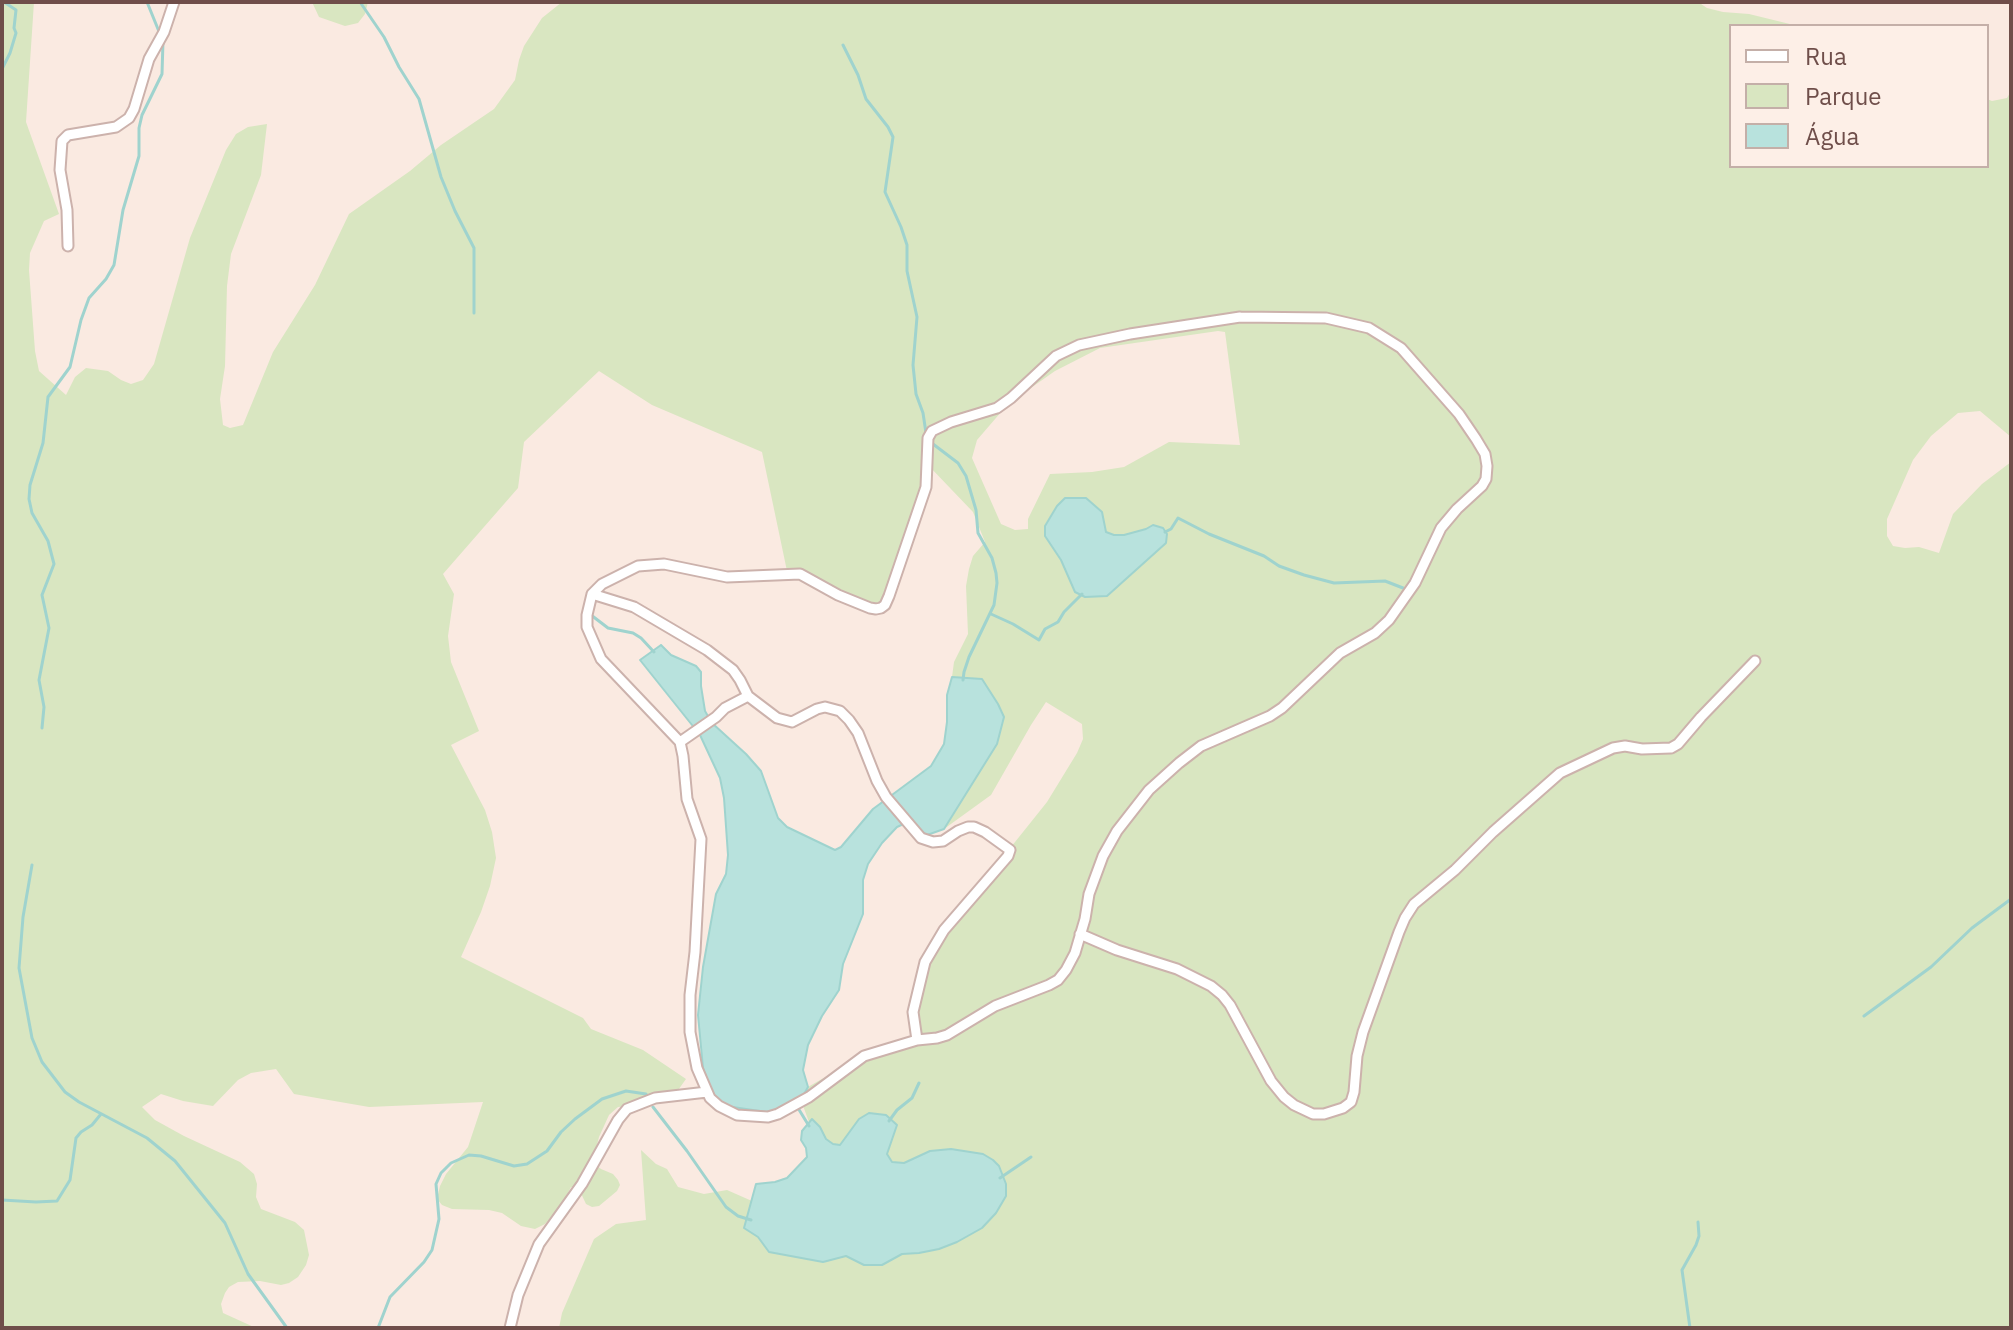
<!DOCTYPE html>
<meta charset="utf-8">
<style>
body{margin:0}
#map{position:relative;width:2013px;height:1330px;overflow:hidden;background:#faeae1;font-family:"IBM Plex Sans",sans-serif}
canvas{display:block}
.frame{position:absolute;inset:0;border:4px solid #6f4e4a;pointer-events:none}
.legend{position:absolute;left:1729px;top:24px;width:260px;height:144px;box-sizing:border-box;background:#fdefe7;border:2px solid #c4afa8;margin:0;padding:10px 14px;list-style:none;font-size:24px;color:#6f4e4a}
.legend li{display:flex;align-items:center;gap:16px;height:40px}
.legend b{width:40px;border:2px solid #c4afa8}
</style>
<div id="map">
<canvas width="2013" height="1330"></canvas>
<div class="frame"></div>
<ul class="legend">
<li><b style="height:10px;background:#fff"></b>Rua</li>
<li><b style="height:22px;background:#d9e6c1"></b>Parque</li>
<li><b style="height:22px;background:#b8e2dd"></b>Água</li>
</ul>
</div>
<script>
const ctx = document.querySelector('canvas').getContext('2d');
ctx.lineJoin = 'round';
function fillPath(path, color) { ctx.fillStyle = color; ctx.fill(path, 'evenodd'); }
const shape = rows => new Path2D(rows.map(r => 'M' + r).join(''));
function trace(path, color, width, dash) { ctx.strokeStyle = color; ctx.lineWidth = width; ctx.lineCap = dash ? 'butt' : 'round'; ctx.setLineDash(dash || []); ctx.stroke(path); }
const green = shape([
 [2,2,34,2,26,122,59,214,44,221,30,253,29,270,35,351,39,371,66,395,75,377,86,368,108,371,121,380,131,384,143,380,154,364,190,238,226,150,236,134,248,127,267,124,261,175,231,254,227,286,225,366,220,399,223,425,230,428,243,425,273,352,315,285,349,214,410,171,441,145,494,109,515,80,519,60,524,46,542,18,562,2,1698,2,1707,8,1723,12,1749,14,1798,26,1731,26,1731,166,1987,166,1987,99,1992,101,2007,98,2011,91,2011,437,1980,411,1958,413,1931,436,1913,460,1887,519,1887,536,1893,546,1905,548,1919,547,1939,553,1953,514,1982,484,2011,462,2011,1328,559,1328,562,1313,594,1239,616,1224,646,1220,641,1150,656,1164,667,1169,678,1187,704,1194,727,1190,761,1205,823,1161,801,1100,808,1087,853,1061,911,1039,911,1005,930,954,959,912,1047,802,1077,753,1083,739,1082,724,1046,702,1031,725,991,795,944,829,959,805,982,680,952,677,954,662,968,634,966,586,969,569,973,556,985,542,973,512,928,465,908,538,882,602,873,612,787,571,762,452,652,405,599,371,524,442,518,488,443,574,454,594,448,636,451,662,479,731,451,745,485,810,492,832,496,858,490,886,481,912,461,957,583,1018,591,1029,643,1050,686,1079,671,1100,668,1097,636,1112,635,1109,629,1106,618,1107,609,1115,599,1137,594,1157,596,1165,601,1169,613,1174,618,1180,620,1185,617,1191,599,1206,592,1207,586,1204,578,1187,571,1187,563,1203,545,1224,535,1229,521,1226,502,1213,489,1210,452,1209,442,1205,437,1199,440,1186,446,1174,468,1147,483,1102,369,1107,294,1094,276,1069,251,1073,238,1080,213,1106,183,1101,161,1094,142,1107,155,1120,184,1136,240,1162,254,1174,257,1184,256,1197,261,1209,295,1222,304,1230,309,1255,306,1265,298,1277,289,1283,281,1285,260,1281,238,1282,229,1287,225,1293,221,1304,223,1313,256,1328,2,1328],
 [1218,331,1225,332,1240,445,1169,442,1124,467,1092,472,1050,474,1028,519,1028,529,1015,530,1001,524,972,458,977,440,1008,404,1055,371,1100,348],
 [1065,498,1102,512,1106,532,1114,535,1124,535,1146,529,1167,534,1166,543,1151,555,1085,597,1075,591,1061,560,1045,536,1045,525,1057,506],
 [312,2,368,2,365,14,358,23,345,26,319,17]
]);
const water = shape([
 [1065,498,1086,498,1102,512,1106,532,1114,535,1124,535,1146,529,1153,525,1163,528,1167,534,1166,543,1107,596,1085,597,1075,592,1061,560,1045,536,1045,526,1057,506,1065,498],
 [661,645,671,655,696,666,701,672,701,686,705,711,712,723,746,754,761,771,778,818,787,827,835,850,841,847,873,809,931,766,944,744,947,722,947,695,952,677,982,679,998,704,1004,717,997,744,944,829,927,835,908,822,897,827,882,843,868,864,863,880,863,914,843,964,839,990,822,1016,808,1045,803,1070,808,1087,803,1096,773,1113,726,1106,713,1095,703,1068,698,1015,703,967,716,894,726,874,728,855,724,798,720,778,700,735,640,660,661,645],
 [869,1113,886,1115,897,1125,887,1154,892,1162,904,1163,930,1151,951,1149,983,1154,993,1160,999,1166,1006,1184,1006,1196,996,1213,982,1228,957,1242,939,1249,919,1253,902,1254,882,1265,864,1265,846,1256,823,1262,769,1252,758,1237,744,1228,756,1184,775,1182,787,1178,807,1157,806,1148,801,1140,802,1131,812,1119,820,1127,826,1139,833,1144,840,1145,859,1119,869,1113]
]);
const stream = shape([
 [147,2,160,34],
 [360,2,384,37,399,67,419,99,441,177,455,211,474,248,474,313],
 [843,45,858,75,866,99,888,127,893,137,885,192,901,227,907,245,907,271,917,317,913,365,916,394,923,413,926,433],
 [2,69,10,53,16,33,14,28,16,10,4,2],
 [933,444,958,463,966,476,976,510,978,533,992,558,996,573,997,583,994,605,969,657,964,672,963,680],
 [1165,532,1171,529,1178,518,1209,534,1264,556,1279,566,1304,575,1334,583,1385,581,1403,588],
 [991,614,1013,624,1039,640,1045,629,1058,622,1064,612,1082,594],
 [591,615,608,628,633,633,641,638,654,652],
 [42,728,44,707,39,680,49,628,42,595,54,564,48,541,32,513,29,499,30,485,43,443,48,397,70,367,81,320,89,298,106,279,114,265,123,210,139,156,139,128,142,115,162,74,163,41],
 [32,865,23,917,19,968,32,1038,42,1062,65,1092,79,1102,147,1138,175,1161,225,1223,248,1274,287,1328],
 [1864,1016,1931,967,1972,928,2011,899],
 [653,1107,687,1151,726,1207,738,1216,751,1220],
 [798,1108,809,1126],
 [889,1121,897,1110,912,1098,919,1083],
 [1000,1178,1031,1157],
 [2,1200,36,1202,57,1201,70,1180,76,1138,81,1132,92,1125,101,1114],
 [378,1328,390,1297,424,1262,432,1250,439,1219,436,1184,441,1173,451,1163,469,1155,481,1156,514,1166,527,1164,547,1151,561,1132,575,1119,602,1099,626,1091,646,1094],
 [1690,1328,1682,1270,1696,1245,1699,1236,1698,1222]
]);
const minor = shape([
 [68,246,67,210,60,170,62,141,68,135,116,127,129,118,134,109,149,59,164,32,174,2],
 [1240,317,1326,318,1369,328,1401,348,1459,414,1476,439,1485,454,1487,466,1486,479,1482,486,1457,509,1441,528,1415,583,1389,620,1375,633,1340,653,1282,708,1270,716,1201,746,1179,763,1149,790,1117,831,1103,856,1089,894,1085,919,1075,953,1066,970,1058,980,1049,985,995,1006,947,1035,937,1038,917,1040,864,1056,809,1097,778,1114,768,1117,737,1115,719,1106,710,1098,697,1068,690,1032,690,995,695,952,701,839,687,799,683,756,680,742,601,659,587,627,587,615,592,594,602,584,638,566,664,564,727,577,800,574,838,595,870,608,876,609,881,608,885,605,889,596,926,487,928,438,932,431,951,422,997,408,1011,398,1056,356,1079,345,1130,334,1240,317],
 [592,594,634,607,707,650,733,670,740,680,748,696,725,708,716,717,680,742],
 [748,696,777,718,792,722,817,709,825,707,840,711,849,720,858,733,877,781,886,797,921,838,933,842,943,841,958,831,968,827,974,827,985,832,1010,850,1008,856,944,930,925,962,913,1012,917,1040],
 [1080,934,1117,950,1177,969,1211,986,1222,995,1230,1005,1271,1081,1284,1097,1294,1105,1313,1114,1324,1114,1343,1108,1351,1102,1354,1092,1357,1056,1363,1032,1399,932,1405,918,1414,904,1455,870,1493,832,1560,773,1613,748,1625,746,1642,749,1671,748,1678,744,1701,717,1755,661],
 [510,1328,518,1295,539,1244,582,1184,618,1120,627,1109,655,1098,707,1092]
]);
fillPath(green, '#d9e6c1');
fillPath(water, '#b8e2dd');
trace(water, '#9fd3ce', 2);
trace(stream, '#9fd3ce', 3);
trace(minor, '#ccb2ac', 13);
trace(minor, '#fff', 9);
</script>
